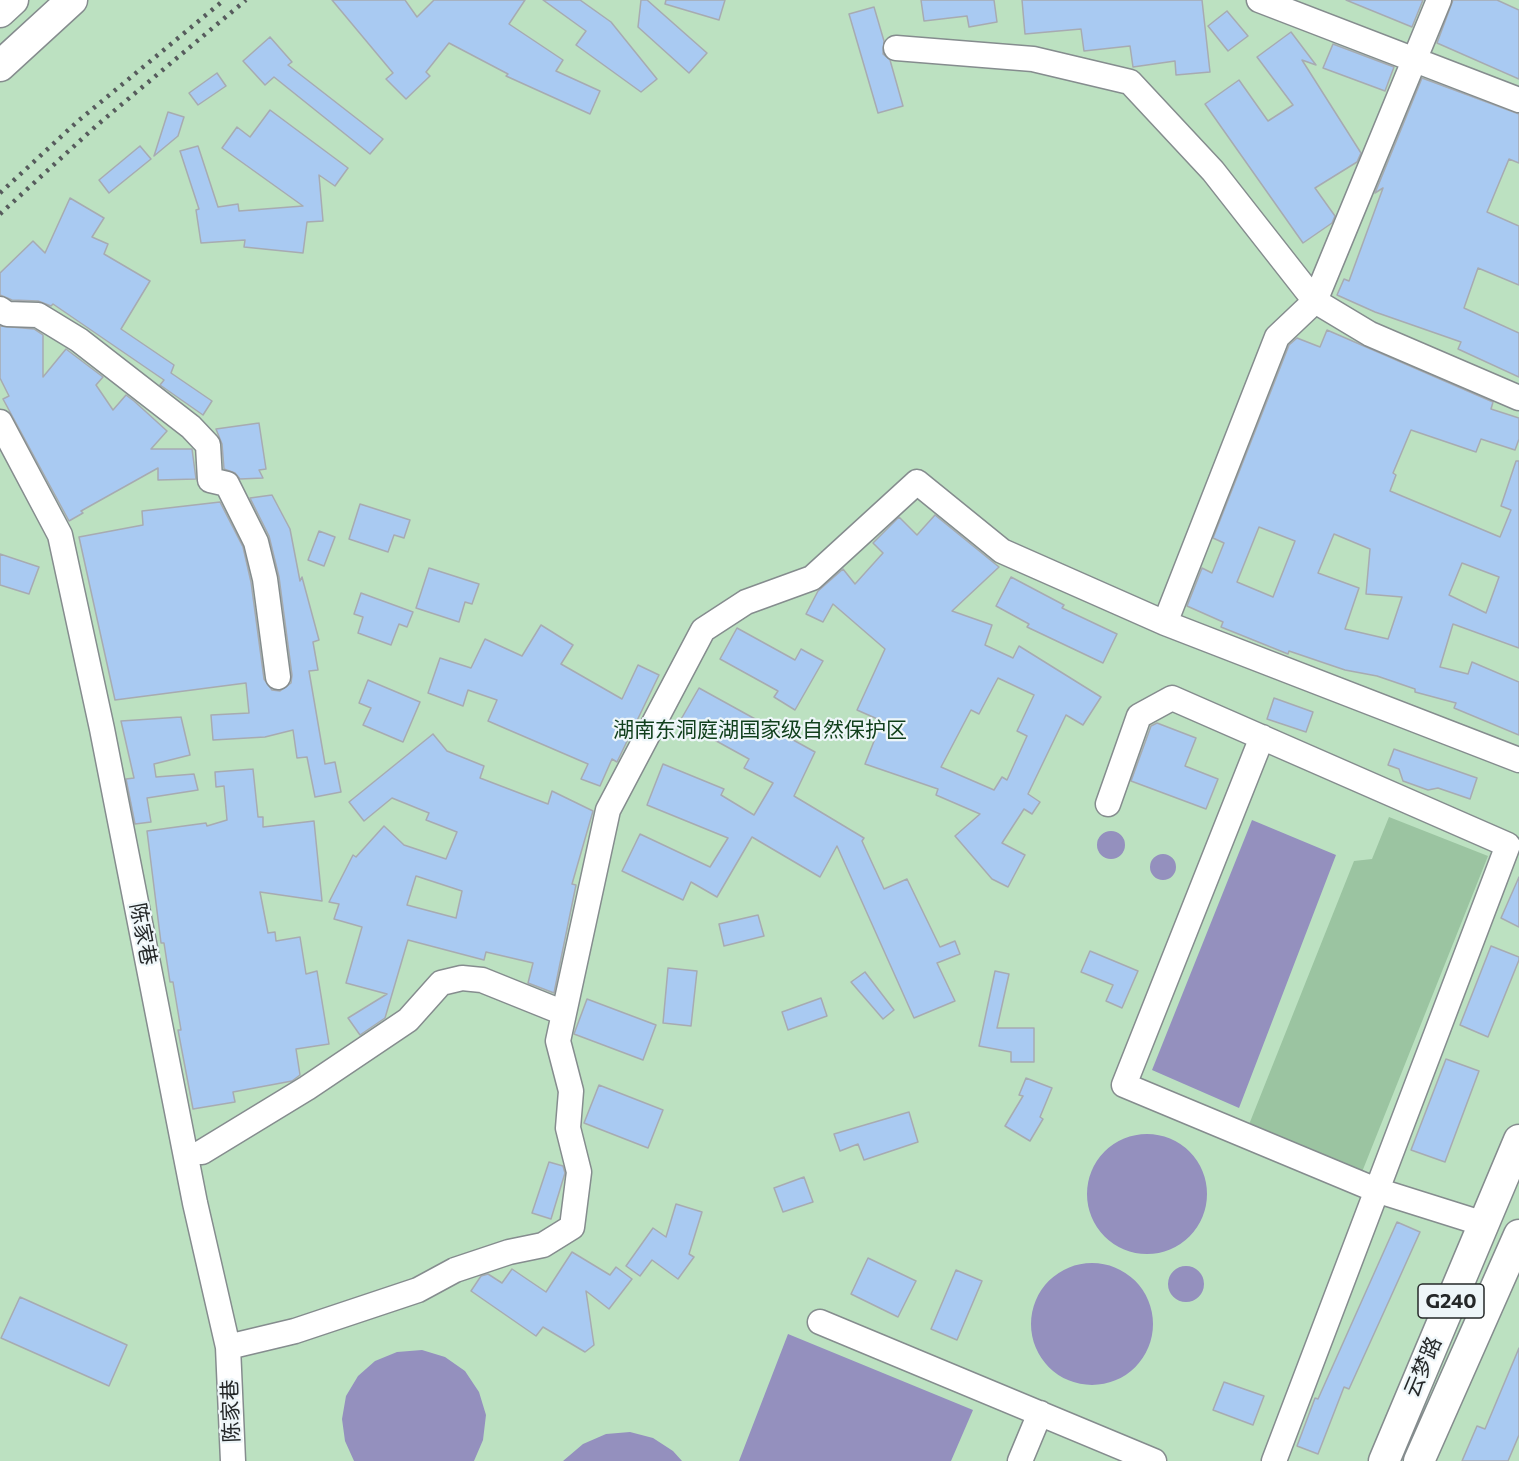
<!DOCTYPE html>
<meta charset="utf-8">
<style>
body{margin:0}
canvas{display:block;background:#eef6f9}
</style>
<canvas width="1519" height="1461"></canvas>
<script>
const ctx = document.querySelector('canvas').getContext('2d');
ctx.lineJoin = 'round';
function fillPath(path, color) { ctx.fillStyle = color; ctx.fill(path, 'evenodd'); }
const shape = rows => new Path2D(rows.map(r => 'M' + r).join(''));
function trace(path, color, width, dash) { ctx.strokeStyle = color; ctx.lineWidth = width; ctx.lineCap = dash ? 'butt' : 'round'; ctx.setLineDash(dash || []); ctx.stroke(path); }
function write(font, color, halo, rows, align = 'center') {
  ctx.font = font + ' Commissioner,"Noto Sans SC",sans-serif'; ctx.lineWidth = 4.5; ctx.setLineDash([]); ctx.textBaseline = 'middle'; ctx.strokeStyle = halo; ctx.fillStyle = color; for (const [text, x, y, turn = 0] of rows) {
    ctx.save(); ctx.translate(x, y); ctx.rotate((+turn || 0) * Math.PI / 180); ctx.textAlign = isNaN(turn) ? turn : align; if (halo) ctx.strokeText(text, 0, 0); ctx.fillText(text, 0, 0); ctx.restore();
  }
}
const green = shape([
 [0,0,1519,0,1519,1461,0,1461]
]);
const forest = shape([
 [1389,817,1488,856,1362,1172,1248,1127,1354,861,1372,859]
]);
const water = shape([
 [1252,820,1336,855,1239,1108,1152,1070],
 '1097 845a14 14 0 1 1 28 0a14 14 0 1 1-28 0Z',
 '1150 867a13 13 0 1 1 26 0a13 13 0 1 1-26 0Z',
 '1087 1194a60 60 0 1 1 120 0a60 60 0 1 1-120 0Z',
 '1031 1324a61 61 0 1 1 122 0a61 61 0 1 1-122 0Z',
 '1168 1284a18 18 0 1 1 36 0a18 18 0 1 1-36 0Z',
 [788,1334,973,1410,951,1461,739,1461],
 [422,1350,445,1357,465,1371,479,1392,486,1415,483,1440,474,1461,354,1461,345,1441,342,1419,346,1396,358,1376,375,1361,397,1352],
 [630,1432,653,1438,673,1451,682,1461,563,1461,583,1444,606,1434]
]);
const building = shape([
 [332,0,405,0,417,17,434,0,525,0,509,24,563,60,556,71,600,91,590,114,506,76,508,74,449,43,426,72,430,76,406,99,386,79,393,73,332,0],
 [543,0,580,0,611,22,657,79,641,92,576,45,586,31,543,0],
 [641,0,647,0,707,53,689,73,638,27,641,0],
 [666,0,725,0,719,20,665,4,666,0],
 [921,0,994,0,997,22,969,27,967,16,924,21,921,0],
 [1022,0,1202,0,1210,72,1176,75,1175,61,1133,67,1130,46,1084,51,1081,29,1025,34,1022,0],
 [1346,0,1423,0,1412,27,1346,0],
 [1453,0,1497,0,1519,10,1519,79,1437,43,1453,0],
 [874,7,884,41,883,54,890,60,903,106,878,113,849,14,874,7],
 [1227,11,1248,36,1228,51,1208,26,1227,11],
 [1291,32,1316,65,1302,60,1361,153,1357,162,1315,188,1335,216,1332,223,1303,243,1205,104,1239,80,1268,121,1293,105,1257,57,1291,32],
 [270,37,292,62,288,65,383,139,370,154,274,77,265,85,243,61,270,37],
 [1333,44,1394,67,1385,91,1323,68,1333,44],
 [217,73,226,86,198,105,189,93,217,73],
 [1422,78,1519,114,1519,163,1509,159,1487,212,1519,226,1519,285,1478,268,1464,308,1519,333,1519,377,1458,349,1461,342,1375,312,1337,295,1344,279,1349,281,1383,188,1375,193,1422,78],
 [270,110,348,168,335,186,319,175,323,221,307,222,303,253,244,247,245,240,201,243,196,210,199,209,180,151,198,146,218,207,238,204,239,211,303,206,222,148,237,127,250,137,270,110],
 [168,112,184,117,178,136,154,156,168,112],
 [140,146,151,159,109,193,99,180,140,146],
 [70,198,104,218,92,237,108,244,104,254,150,281,121,329,174,365,171,373,212,401,203,415,160,385,164,380,53,304,51,306,38,301,12,300,0,295,0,273,33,241,45,253,70,198],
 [0,326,34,329,43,335,43,377,66,349,103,377,96,385,113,410,126,395,134,401,167,431,151,449,192,449,196,479,158,480,158,468,81,511,83,513,69,521,3,399,9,396,0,378,0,326],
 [1327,330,1493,402,1491,409,1519,418,1519,439,1515,450,1481,439,1476,452,1411,430,1393,473,1396,475,1390,491,1500,537,1511,510,1501,506,1516,461,1519,461,1519,648,1453,624,1440,667,1468,674,1472,662,1519,682,1519,735,1454,708,1456,703,1415,692,1415,689,1377,676,1345,670,1289,651,1288,654,1221,627,1223,622,1187,606,1202,568,1212,573,1224,543,1213,538,1289,345,1297,338,1320,347,1327,330],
 [1259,527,1295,541,1273,597,1237,582,1259,527],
 [1334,534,1370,549,1366,594,1402,597,1388,639,1345,629,1359,588,1318,573,1334,534],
 [1462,563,1499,577,1486,613,1449,595,1462,563],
 [259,423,266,469,259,470,263,478,240,479,235,473,224,469,222,444,216,429,259,423],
 [272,495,290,529,300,581,302,577,319,640,313,642,318,670,309,671,325,764,335,762,341,792,315,797,307,757,297,758,293,730,265,737,213,740,211,715,249,713,246,683,115,700,79,537,143,525,142,511,220,502,243,547,251,582,264,679,272,690,280,691,291,683,292,675,279,577,269,536,250,498,272,495],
 [360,504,410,520,404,538,394,535,388,552,349,539,360,504],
 [935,515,999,567,952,611,992,625,985,645,1013,658,1019,646,1101,697,1083,725,1066,715,1028,794,1040,802,1032,814,1024,809,1002,843,1025,855,1008,887,992,879,955,836,980,814,936,795,938,789,865,764,882,721,857,710,885,649,833,604,823,622,806,614,818,591,843,569,855,584,883,553,873,543,899,517,917,535,935,515],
 [998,678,1034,695,1017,731,1027,736,1007,780,1002,777,994,790,941,767,971,710,979,714,998,678],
 [319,531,335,537,324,566,308,560,319,531],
 [0,554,39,567,29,594,0,585,0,554],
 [429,568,479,584,472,604,465,602,459,622,416,608,429,568],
 [1011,577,1064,605,1062,608,1117,634,1103,663,1027,627,1029,624,996,606,1011,577],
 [361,593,413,612,407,627,399,624,391,645,358,633,363,617,354,614,361,593],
 [541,625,573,645,561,664,622,699,638,665,659,675,617,762,612,759,600,786,581,779,588,764,488,721,497,700,468,690,463,706,428,693,440,658,471,668,485,639,522,656,541,625],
 [737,628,795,660,801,649,823,661,795,710,774,697,778,691,720,659,737,628],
 [368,680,420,702,403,742,363,725,371,708,359,703,368,680],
 [699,688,815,752,794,796,864,838,862,841,884,889,907,879,940,947,955,941,960,954,937,963,955,1001,914,1018,837,846,820,877,752,837,717,897,691,882,683,900,622,871,640,834,710,867,728,838,647,805,663,764,724,789,721,795,754,815,773,783,744,768,749,759,680,721,699,688],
 [1274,698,1313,712,1306,732,1267,719,1274,698],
 [181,717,190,755,154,764,156,777,194,774,198,790,147,798,151,822,135,824,126,779,134,778,121,721,181,717],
 [1157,723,1196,738,1185,766,1218,779,1206,809,1131,781,1151,726,1157,723],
 [433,734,447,751,484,766,480,778,548,804,552,791,593,811,572,884,576,885,554,993,528,983,533,963,486,952,484,960,408,940,385,1018,360,1035,348,1018,387,994,346,983,362,927,334,919,339,904,329,902,353,855,356,857,384,826,404,845,446,859,457,832,426,820,429,813,392,798,364,821,349,802,433,734],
 [416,876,462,891,456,918,407,905,416,876],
 [1394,749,1477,778,1470,799,1438,788,1428,790,1403,781,1399,769,1388,765,1394,749],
 [253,769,258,817,263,817,263,827,314,821,322,901,260,892,268,933,275,932,276,941,300,937,306,974,317,971,329,1044,296,1049,300,1075,292,1081,233,1092,235,1102,193,1109,178,1030,181,1030,173,982,170,982,164,943,161,943,147,831,206,823,207,826,227,820,224,786,216,787,215,772,253,769],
 [1519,877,1519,927,1501,918,1519,877],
 [758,915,764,936,724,946,719,924,758,915],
 [1491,946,1519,957,1519,960,1488,1037,1460,1025,1491,946],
 [1090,951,1138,971,1122,1008,1106,1001,1113,985,1081,972,1090,951],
 [668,968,697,971,691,1026,663,1023,668,968],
 [995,971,1009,974,997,1028,1034,1028,1034,1062,1011,1062,1011,1052,979,1046,995,971],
 [865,972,894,1010,883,1019,851,982,865,972],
 [821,998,827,1016,788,1030,782,1012,821,998],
 [587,999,656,1025,643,1060,574,1034,587,999],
 [1446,1059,1479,1071,1445,1162,1411,1150,1446,1059],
 [1026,1078,1052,1088,1040,1117,1043,1119,1030,1141,1005,1126,1023,1096,1019,1095,1026,1078],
 [599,1085,663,1110,648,1148,584,1123,599,1085],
 [909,1112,918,1142,864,1160,858,1144,840,1151,834,1134,909,1112],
 [549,1162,563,1166,565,1173,551,1219,532,1213,549,1162],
 [804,1177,813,1202,783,1212,774,1188,804,1177],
 [676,1204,702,1212,689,1254,694,1257,678,1279,652,1260,640,1276,626,1266,653,1228,666,1237,676,1204],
 [1397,1222,1420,1232,1388,1303,1349,1389,1344,1387,1318,1454,1297,1446,1315,1398,1318,1399,1397,1222],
 [572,1252,610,1275,616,1267,632,1279,609,1309,586,1291,594,1345,585,1352,543,1327,536,1336,471,1291,481,1276,488,1274,502,1283,512,1269,546,1292,572,1252],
 [868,1258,916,1281,898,1317,851,1294,868,1258],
 [956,1270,982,1281,957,1340,931,1329,956,1270],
 [20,1297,127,1345,109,1386,1,1338,20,1297],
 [1519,1348,1519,1435,1508,1461,1462,1461,1477,1426,1485,1429,1519,1348],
 [1224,1382,1264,1396,1253,1425,1213,1410,1224,1382]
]);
const minor = shape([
 [1259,0,1519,100],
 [896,48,1033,59,1130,82,1213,171,1315,301,1370,334,1519,398],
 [0,309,7,314,38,315,79,340,191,427,208,445,210,480,227,484,256,542,265,579,278,677],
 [0,422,60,535,102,729,195,1203,228,1347,233,1461],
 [1165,623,1277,337,1315,301,1439,0],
 [1262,737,1124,1085,1376,1190,1484,1224],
 [1108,804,1139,716,1172,698,1508,845,1274,1461],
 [202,1152,307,1088,408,1020,441,983,462,978,482,980,564,1013],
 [820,1322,1154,1461],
 [228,1347,295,1331,418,1290,455,1270,509,1252,543,1245,572,1227,579,1172,568,1128,571,1091,558,1041,608,810,703,630,746,602,812,578,917,482,1002,551,1165,623,1519,760],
 [1020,1461,1040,1413]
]);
const major = shape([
 [0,12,13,0],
 [0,66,72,0],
 [1384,1461,1519,1140],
 [1419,1461,1519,1235]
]);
const rail = shape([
 [0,193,78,121,224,0],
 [0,214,96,126,246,0]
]);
const shields = [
 [1451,1301,66]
];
const shieldNames = [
 ["G240",1451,1301]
];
const parkNames = [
 ["湖南东洞庭湖国家级自然保护区",760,730]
];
const streetNames = [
 ["陈家巷",143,934,79],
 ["云梦路",1423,1367,-67],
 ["陈家巷",231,1411,-92]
];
fillPath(green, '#bce1c1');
fillPath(forest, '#9bc4a1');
fillPath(water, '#9490be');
fillPath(building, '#a9caf2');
trace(building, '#a7abb1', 1.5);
trace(minor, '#858c8e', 27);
trace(major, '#858c8e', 33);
trace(minor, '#fff', 24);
trace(major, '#fff', 30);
trace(rail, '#565b5c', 4.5, [3, 6]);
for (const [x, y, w] of shields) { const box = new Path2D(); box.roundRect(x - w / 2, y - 17, w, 34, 4.5); ctx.fillStyle = '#eef6f9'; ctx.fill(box); trace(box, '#252829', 1.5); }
write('bold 20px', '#252829', null, shieldNames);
write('21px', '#11401d', '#eef6f9', parkNames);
write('21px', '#252829', '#eef6f9', streetNames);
</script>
